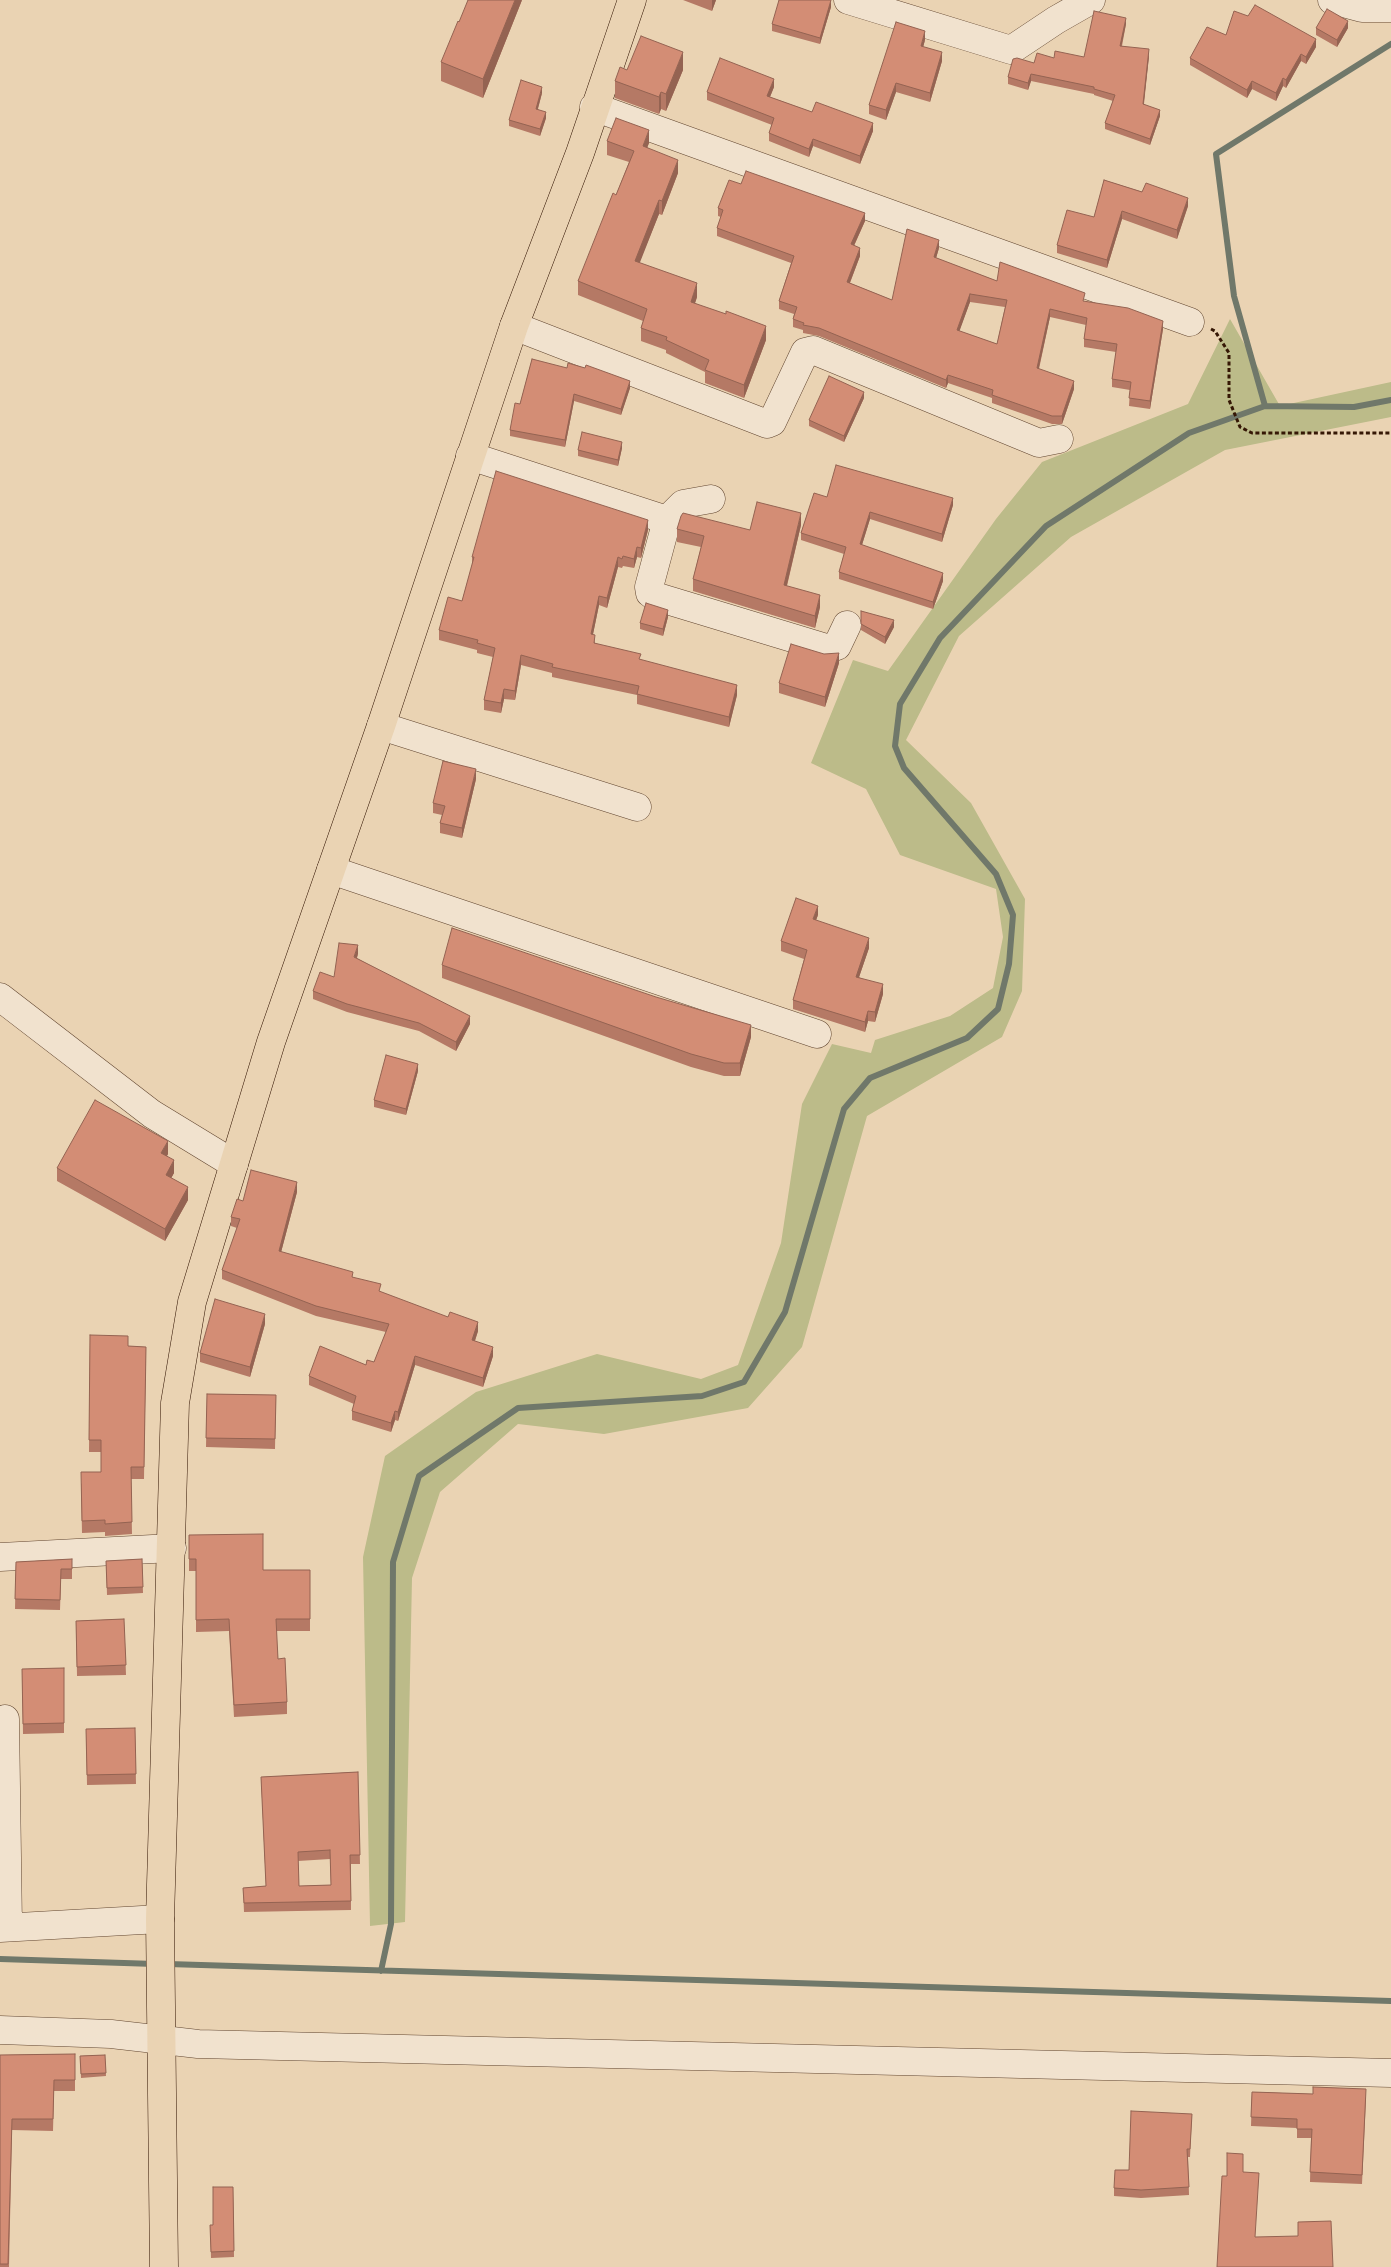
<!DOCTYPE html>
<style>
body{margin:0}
canvas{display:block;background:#ead3b3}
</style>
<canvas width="1391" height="2267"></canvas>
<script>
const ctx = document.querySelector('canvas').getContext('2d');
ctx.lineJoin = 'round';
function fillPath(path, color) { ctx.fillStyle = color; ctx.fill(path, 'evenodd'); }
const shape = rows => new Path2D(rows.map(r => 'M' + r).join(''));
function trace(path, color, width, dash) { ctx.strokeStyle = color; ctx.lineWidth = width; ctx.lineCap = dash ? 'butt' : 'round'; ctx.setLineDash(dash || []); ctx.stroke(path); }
const green = shape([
 [1230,319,1280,406,1391,382,1391,417,1225,450,1071,537,959,636,906,740,971,803,1025,899,1022,991,1002,1037,867,1116,802,1347,748,1408,604,1434,518,1424,440,1492,412,1578,405,1922,370,1926,363,1557,385,1456,476,1392,597,1354,701,1379,738,1365,781,1243,802,1104,832,1044,871,1053,875,1040,950,1016,993,988,1003,937,996,889,900,855,866,789,811,763,853,660,888,671,996,519,1042,462,1188,404]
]);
const stream = shape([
 [1265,406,1234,296,1216,154,1391,44],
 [0,1959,155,1964],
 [168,1964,1391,2001],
 [381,1971,391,1924,393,1562,419,1476,518,1408,702,1396,744,1382,785,1312,844,1109,870,1078,967,1038,998,1009,1009,964,1013,915,996,874,904,768,895,746,900,704,940,638,1046,526,1189,433,1265,406,1354,407,1391,400]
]);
const path = shape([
 [1211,329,1215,331,1229,353,1229,400,1240,427,1252,433,1391,433]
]);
const minor = shape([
 [848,0,1011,50,1056,20,1091,0],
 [1332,0,1362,8,1391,8],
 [594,107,1190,322],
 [514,326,767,424,772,422,805,352,813,350,1039,443,1059,439],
 [470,456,667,520,683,504,711,499],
 [667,520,649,587,650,593,654,596,829,649,837,646,847,625],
 [381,726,637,807],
 [331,870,817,1034],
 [0,997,152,1114,234,1164],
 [0,1557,172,1548],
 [5,1719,8,1927],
 [0,1928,160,1919],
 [0,2030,111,2034,198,2044,1391,2073]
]);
const major = shape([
 [164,2267,160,1919,175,1403,192,1302,271,1042,381,726,514,326,580,153,632,0]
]);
const wall = shape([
 [522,0,483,98,441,81,441,62],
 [683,0,716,0,712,11],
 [831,7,820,44,772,31,772,24],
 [1126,24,1122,46,1149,56,1144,104,1160,116,1150,145,1105,129,1105,123,1113,101,1094,95,1094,94,1031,81,1028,90,1008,84,1008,77,1034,63,1054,58,1084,57],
 [1316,28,1348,28,1337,47,1316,35],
 [925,40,923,47,942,61,930,102,896,92,886,120,869,114,869,105],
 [1316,47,1306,64,1301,61,1286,88,1283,86,1276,101,1252,89,1247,98,1190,65,1190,58],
 [627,70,683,70,666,111,661,109,659,114,615,98,615,81],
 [774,87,770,97,812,112,873,131,860,164,813,146,809,157,769,141,769,133,772,125,707,100,707,92],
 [542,93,538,109,546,118,540,136,509,126,509,120],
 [607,141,649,143,647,147,678,173,662,215,659,214,639,263,697,297,695,303,766,340,744,398,705,383,705,372,666,353,666,350,641,341,641,328,643,321,578,295,578,281,616,195,629,162,607,155],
 [1104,180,1188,206,1177,239,1122,219,1107,268,1057,253,1057,245,1094,217],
 [741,184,865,221,854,246,860,256,850,283,892,300,939,248,936,258,997,281,1084,302,1163,329,1150,409,1129,406,1130,390,1112,387,1112,379,1116,352,1084,347,1084,339,1086,325,1050,317,1039,369,1074,389,1062,424,1052,424,992,403,992,398,948,383,946,388,819,336,803,333,803,330,793,327,793,319,794,314,779,309,779,301,791,263,717,236,717,228,721,217,718,216,718,208],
 [970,302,1005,307,997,344,959,331],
 [532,359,630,388,621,415,574,401,565,447,510,436,510,430,520,404],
 [864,398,844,442,809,426,809,420],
 [622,448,618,466,578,456,578,450],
 [827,497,953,505,942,542,870,519,862,545,943,581,933,609,839,579,839,572,844,554,801,540,801,533],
 [801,525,787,586,820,607,815,628,693,591,693,579,701,547,677,542,677,529,750,530],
 [648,530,641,558,637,557,634,568,623,566,622,568,618,567,607,608,599,605,593,634,595,643,737,695,729,727,637,704,637,695,552,677,552,673,521,665,515,700,504,699,501,713,484,710,484,700,493,657,477,653,477,650,439,640,439,630,462,601,472,565,472,557],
 [861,611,894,627,885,644,861,630],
 [668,617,663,636,640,629,640,623],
 [824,654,839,663,825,707,779,693,779,683],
 [476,779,462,838,440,833,440,823,442,815,433,813,433,803],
 [818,915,816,920,869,948,859,977,883,994,875,1022,868,1021,865,1032,793,1009,793,1000,804,959,781,951,781,941],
 [358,954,357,958,470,1024,456,1051,419,1031,347,1012,313,999,313,991,334,977],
 [442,965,751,1037,740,1076,724,1076,691,1067,442,978],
 [418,1071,406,1115,374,1107,374,1100],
 [168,1154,167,1156,174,1173,171,1178,188,1200,165,1241,57,1181,57,1168],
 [297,1192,281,1252,353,1278,381,1292,478,1331,475,1341,493,1356,483,1387,415,1365,398,1421,395,1420,391,1432,352,1420,352,1411,354,1404,309,1385,309,1376,366,1365,374,1362,386,1332,316,1316,222,1279,222,1270,237,1228,231,1226,231,1217],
 [265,1324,250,1377,200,1362,200,1353],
 [90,1335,128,1346,146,1347,144,1479,131,1479,132,1534,105,1536,105,1532,82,1533,81,1484,101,1472,101,1452,89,1452],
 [207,1394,276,1395,275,1449,206,1447],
 [189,1535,263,1570,310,1570,310,1631,276,1631,278,1659,287,1702,287,1714,234,1717,229,1631,196,1632,196,1571,189,1571],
 [72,1559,72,1579,61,1579,60,1610,15,1609,16,1562],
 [142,1559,143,1593,107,1595,106,1561],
 [124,1619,126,1675,77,1676,76,1621],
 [64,1668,64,1733,23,1734,22,1669],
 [135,1728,136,1784,87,1785,86,1729],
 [358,1772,360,1864,351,1864,351,1910,244,1912,243,1888,266,1886,261,1777],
 [330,1859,331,1885,299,1886,298,1861],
 [75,2054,75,2091,54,2091,53,2131,12,2130,9,2267,0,2267,0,2055],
 [105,2055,106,2076,81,2078,80,2056],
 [1252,2092,1313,2094,1366,2098,1362,2184,1310,2182,1311,2138,1297,2138,1297,2128,1251,2126],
 [1192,2114,1190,2157,1188,2157,1189,2195,1141,2198,1114,2196,1114,2188,1129,2170],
 [233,2187,234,2257,211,2258,210,2225,213,2225]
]);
const shadedWall = shape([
 [515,0,522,0,483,98,483,79],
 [712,0,716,0,712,11],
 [831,0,831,7,820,44,820,38],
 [1126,18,1126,24,1120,52,1120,46],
 [1348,21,1348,28,1337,47,1337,40],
 [925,31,925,40,921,55,921,46],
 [1316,39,1316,47,1306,64,1306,57],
 [1149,49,1149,56,1143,110,1143,104],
 [683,52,683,70,666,111,666,94],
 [942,52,942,61,930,102,930,93],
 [1301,54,1301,61,1286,88,1286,80],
 [1031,74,1031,81,1028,90,1028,83],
 [1283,78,1283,86,1276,101,1276,93],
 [774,79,774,87,767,104,767,96],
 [1252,81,1252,89,1247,98,1247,90],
 [896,83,896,92,886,120,886,110],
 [542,87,542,93,536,115,536,109],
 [661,92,661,109,659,114,659,97],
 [1160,110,1160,116,1150,145,1150,139],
 [546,112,546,118,540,136,540,129],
 [873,123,873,131,860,164,860,156],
 [649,130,649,143,643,159,643,146],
 [813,139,813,146,809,157,809,149],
 [678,160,678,173,662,215,662,201],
 [1188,198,1188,206,1177,239,1177,230],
 [659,200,659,214,635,275,635,261],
 [1122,211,1122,219,1107,268,1107,260],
 [865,213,865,221,851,252,851,244],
 [939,240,939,248,934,265,934,257],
 [860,248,860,256,847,290,847,282],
 [697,283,697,297,691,315,691,302],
 [970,294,970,302,957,338,957,330],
 [1050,309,1050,317,1037,376,1037,368],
 [1163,321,1163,329,1150,409,1150,401],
 [766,326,766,340,744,398,744,385],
 [948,375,948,383,946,388,946,380],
 [630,381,630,388,621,415,621,409],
 [1074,381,1074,389,1062,424,1062,416],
 [864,392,864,398,844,442,844,436],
 [574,394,574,401,565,447,565,440],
 [622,442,622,448,618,466,618,460],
 [953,498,953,505,942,542,942,534],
 [870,512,870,519,860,551,860,544],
 [801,513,801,525,784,597,784,585],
 [648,520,648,530,641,558,641,548],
 [637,547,637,557,634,568,634,559],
 [618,557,618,567,607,608,607,598],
 [943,573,943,581,933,609,933,602],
 [820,595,820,607,815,628,815,616],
 [599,596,599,605,591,644,591,634],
 [668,610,668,617,663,636,663,629],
 [894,620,894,627,885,644,885,637],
 [839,653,839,663,825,707,825,697],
 [521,655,521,665,515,700,515,691],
 [737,685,737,695,729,727,729,717],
 [504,689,504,699,501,713,501,703],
 [476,769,476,779,462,838,462,828],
 [818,906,818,915,813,928,813,919],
 [869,938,869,948,856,986,856,977],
 [358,945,358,954,354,965,354,957],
 [883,984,883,994,875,1022,875,1012],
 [868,1011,868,1021,865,1032,865,1022],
 [470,1016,470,1024,456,1051,456,1042],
 [751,1025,751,1037,740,1076,740,1063],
 [418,1064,418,1071,406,1115,406,1109],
 [168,1141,168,1154,161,1166,161,1153],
 [174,1160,174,1173,166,1188,166,1175],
 [297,1182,297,1192,279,1260,279,1251],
 [188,1187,188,1200,165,1241,165,1229],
 [265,1314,265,1324,250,1377,250,1367],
 [478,1322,478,1331,472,1349,472,1340],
 [493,1347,493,1356,483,1387,483,1378],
 [415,1356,415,1365,398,1421,398,1412],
 [395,1411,395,1420,391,1432,391,1423]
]);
const building = shape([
 [468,0,515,0,483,79,441,62,458,21,459,22,468,0],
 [779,0,831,0,820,38,772,24,779,0],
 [1255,5,1316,39,1306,57,1301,54,1286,80,1283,78,1276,93,1252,81,1247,90,1190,58,1207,27,1226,35,1234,11,1248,16,1255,5],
 [1327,9,1348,21,1337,40,1316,28,1327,9],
 [1094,11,1126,18,1120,46,1149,49,1143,104,1160,110,1150,139,1105,123,1115,95,1094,89,1094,87,1031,74,1028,83,1008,77,1013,59,1017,58,1034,63,1037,53,1054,58,1055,51,1084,57,1094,11],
 [896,22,925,31,921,46,942,52,930,93,896,83,886,110,869,105,896,22],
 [641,36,683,52,666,94,661,92,659,97,615,81,620,67,627,70,641,36],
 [720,58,774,79,767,96,812,112,816,102,873,123,860,156,813,139,809,149,769,133,774,118,707,92,720,58],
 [521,80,542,87,536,109,546,112,540,129,509,120,521,80],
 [616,118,649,130,643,146,678,160,662,201,659,200,635,261,697,283,691,302,726,314,726,311,766,326,744,385,705,370,709,360,666,340,667,337,641,328,647,309,578,281,613,193,616,195,634,151,607,141,616,118],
 [746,171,865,213,851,244,860,248,847,282,892,300,907,229,939,240,934,257,997,281,1000,262,1085,293,1083,301,1128,308,1163,321,1150,401,1129,398,1131,382,1112,379,1117,344,1084,339,1087,318,1050,309,1037,368,1074,381,1062,416,1052,416,992,395,993,390,948,375,946,380,819,328,803,325,804,323,793,319,797,307,779,301,794,256,717,228,723,210,718,208,729,180,741,184,746,171],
 [970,294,1007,300,997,344,957,330,970,294],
 [1104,180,1142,192,1146,183,1188,198,1177,230,1122,211,1107,260,1057,245,1067,210,1094,217,1104,180],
 [532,359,567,368,568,363,585,368,586,365,630,381,621,409,574,394,565,440,510,430,515,403,520,404,532,359],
 [829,376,864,392,844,436,809,420,829,376],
 [582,432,622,442,618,460,578,450,582,432],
 [836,465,953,498,942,534,870,512,860,544,943,573,933,602,839,572,846,547,801,533,814,493,827,497,836,465],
 [496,471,648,520,641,548,637,547,634,559,623,556,622,559,618,557,607,598,599,596,591,634,595,635,594,643,641,654,639,659,737,685,729,717,637,694,639,686,552,667,553,664,521,655,515,691,504,689,501,703,484,700,495,648,477,643,478,640,439,630,448,597,462,601,474,557,472,557,496,471],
 [757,502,801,513,784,585,820,595,815,616,693,579,704,536,677,529,681,516,683,513,750,530,757,502],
 [646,603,668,610,663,629,640,623,646,603],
 [861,611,894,620,885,637,861,624,861,611],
 [791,644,824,654,839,653,825,697,779,683,791,644],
 [443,761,476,769,462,828,440,823,445,806,433,803,443,761],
 [796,898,818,906,813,919,869,938,856,977,883,984,875,1012,868,1011,865,1022,793,1000,807,950,781,941,796,898],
 [452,928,656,997,751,1025,740,1063,724,1063,691,1054,442,965,452,928],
 [339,943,358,945,354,957,470,1016,456,1042,419,1023,347,1004,313,991,320,972,334,977,339,943],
 [386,1055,418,1064,406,1109,374,1100,386,1055],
 [95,1100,168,1141,161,1153,174,1160,166,1175,188,1187,165,1229,57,1168,95,1100],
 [251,1170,297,1182,279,1251,353,1272,352,1277,381,1284,379,1291,448,1317,450,1312,478,1322,472,1340,493,1347,483,1378,415,1356,398,1412,395,1411,391,1423,352,1411,356,1396,309,1376,320,1346,366,1365,367,1360,374,1362,389,1324,316,1306,222,1270,240,1219,231,1217,237,1199,243,1201,251,1170],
 [215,1299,265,1314,250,1367,200,1353,215,1299],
 [90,1335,128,1336,128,1346,146,1347,144,1467,131,1467,132,1522,105,1524,105,1520,82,1521,81,1472,101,1472,101,1440,89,1440,90,1335],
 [207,1394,276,1395,275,1439,206,1438,207,1394],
 [263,1534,263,1570,310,1570,310,1619,276,1619,278,1659,285,1658,287,1702,234,1705,229,1619,196,1620,196,1559,189,1559,189,1535,263,1534],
 [72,1559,72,1569,61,1569,60,1600,15,1599,16,1562,72,1559],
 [142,1559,143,1587,107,1588,106,1561,142,1559],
 [124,1619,126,1665,77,1667,76,1621,124,1619],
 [64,1668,64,1723,23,1724,22,1669,64,1668],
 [135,1728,136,1774,87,1775,86,1729,135,1728],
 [358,1772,360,1855,350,1855,351,1901,244,1903,243,1888,266,1886,261,1777,358,1772],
 [330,1850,331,1885,299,1886,298,1852,330,1850],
 [75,2054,75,2080,54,2080,53,2119,12,2119,8,2264,0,2264,0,2055,75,2054],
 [105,2055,106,2073,81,2074,80,2056,105,2055],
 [1313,2087,1366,2089,1362,2175,1310,2172,1312,2129,1297,2129,1297,2119,1251,2117,1252,2092,1313,2094,1313,2087],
 [1131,2111,1192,2114,1190,2149,1187,2149,1189,2187,1141,2190,1114,2188,1115,2170,1129,2170,1131,2111],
 [1227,2153,1243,2154,1243,2172,1259,2173,1255,2237,1298,2236,1298,2222,1331,2221,1333,2267,1217,2267,1222,2176,1227,2176,1227,2153],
 [213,2187,233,2187,234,2251,211,2252,210,2225,213,2225,213,2187]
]);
fillPath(green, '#bcbb89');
trace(stream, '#70786a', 6);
trace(minor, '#624630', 29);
trace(major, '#351705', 29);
trace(path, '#351705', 3, [4, 2.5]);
trace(minor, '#f1e2ce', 28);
trace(major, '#ead3b3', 28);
fillPath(wall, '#b57965');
fillPath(shadedWall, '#946352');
fillPath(building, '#d38d75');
trace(building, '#946352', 1);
</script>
